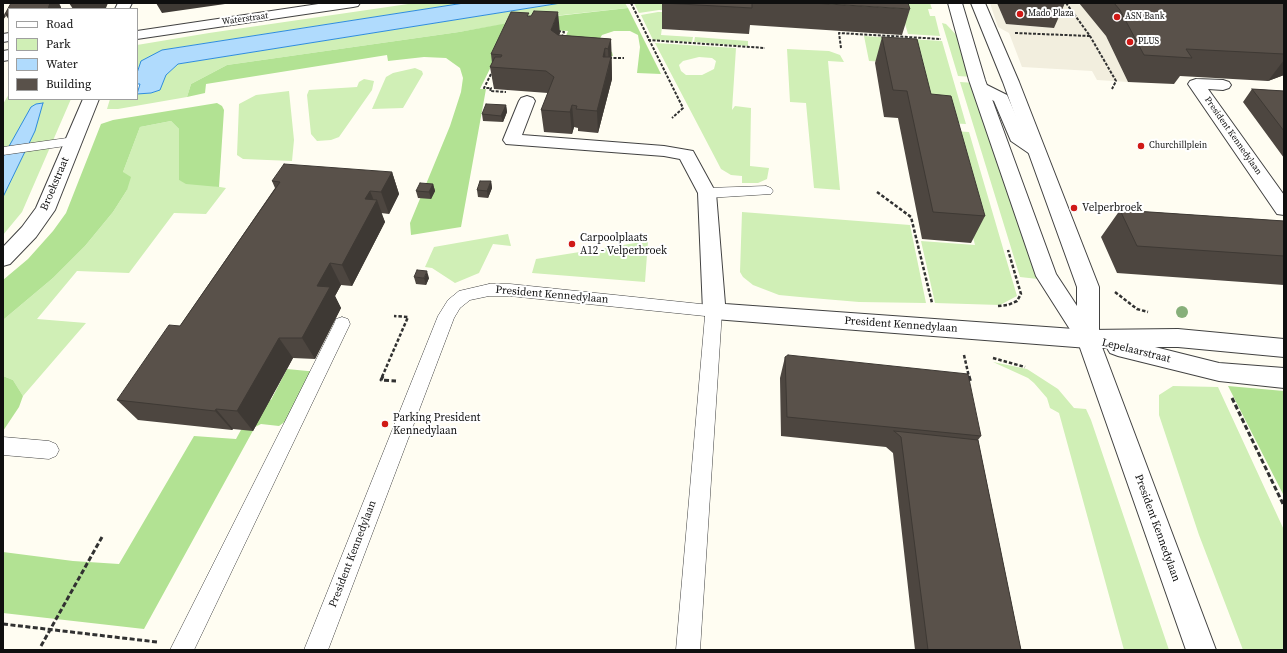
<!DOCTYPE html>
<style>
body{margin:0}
#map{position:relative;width:1287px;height:653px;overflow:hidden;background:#fffdf2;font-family:"Source Serif 4",serif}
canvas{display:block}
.frame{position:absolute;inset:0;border:4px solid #0f0f0f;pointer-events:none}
.legend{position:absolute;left:8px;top:8px;width:130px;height:92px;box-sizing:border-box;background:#fff;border:1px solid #9f9f9f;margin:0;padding:5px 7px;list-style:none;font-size:12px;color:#0f0f0f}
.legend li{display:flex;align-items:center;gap:8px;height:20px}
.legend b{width:20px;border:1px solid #9f9f9f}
</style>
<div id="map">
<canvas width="1287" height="653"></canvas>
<div class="frame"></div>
<ul class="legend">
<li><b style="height:5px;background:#fff"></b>Road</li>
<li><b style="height:11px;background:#d0efb6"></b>Park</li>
<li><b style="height:11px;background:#b0dbfd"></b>Water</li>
<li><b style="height:11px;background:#59514a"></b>Building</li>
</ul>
</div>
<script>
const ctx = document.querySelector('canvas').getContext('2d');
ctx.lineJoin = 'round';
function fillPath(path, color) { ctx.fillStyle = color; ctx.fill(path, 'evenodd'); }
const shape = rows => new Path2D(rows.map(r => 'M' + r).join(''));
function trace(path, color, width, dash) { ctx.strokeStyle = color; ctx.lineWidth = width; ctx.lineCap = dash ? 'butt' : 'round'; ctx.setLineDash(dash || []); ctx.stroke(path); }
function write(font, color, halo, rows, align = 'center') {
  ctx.font = font + ' "Source Serif 4",serif'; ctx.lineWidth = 4; ctx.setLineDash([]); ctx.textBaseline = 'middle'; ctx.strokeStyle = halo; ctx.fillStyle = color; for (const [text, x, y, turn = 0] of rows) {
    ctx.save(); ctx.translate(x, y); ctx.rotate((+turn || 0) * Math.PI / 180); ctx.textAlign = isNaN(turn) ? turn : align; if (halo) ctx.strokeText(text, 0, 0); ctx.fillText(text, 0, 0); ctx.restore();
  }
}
const green = shape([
 [415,3,464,3,174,48,137,73,137,45,209,33],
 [561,3,625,3,628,8,553,16,459,32,227,65,191,84,187,97,118,109,107,109,110,99,137,99,137,94,151,93,159,90,166,75,178,64],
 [634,3,930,3,932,9,928,9,930,16,935,16,940,36,908,34,903,17,745,15,659,10,639,13],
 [658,12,664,12,661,35,693,37,692,42,653,40,641,15],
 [942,23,946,24,961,40,973,77,958,76],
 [864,36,942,41,966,124,928,122,921,64,869,61],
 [695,37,748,41,748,46,694,42],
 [655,43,736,48,732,110,735,106,751,108,750,166,769,168,767,179,758,183,742,183,742,176,731,175,721,169],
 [699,57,712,58,716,61,714,69,702,75,686,75,681,71,679,65,683,61],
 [787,49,829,51,840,55,844,62,828,61,840,190,814,188,806,103,790,102],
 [415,68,422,71,423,74,403,108,372,109,386,77,393,73],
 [364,79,374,81,372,90,339,137,331,140,317,141,311,134,307,95,309,90,357,87,359,82],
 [960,82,975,83,1038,279,1020,277],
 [289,91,294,140,292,161,243,159,237,155,239,104,256,95],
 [9,94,9,99,71,99,22,212,3,235,3,104],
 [171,121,179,129,179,180,226,188,206,214,174,213,129,273,77,271,37,319,86,323,23,396,13,380,3,376,3,320,53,278,85,246,113,212,127,190,123,172,140,127],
 [952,131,969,132,1017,296,1000,305,935,303,921,241,975,245,950,145],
 [742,212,910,225,926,303,859,302,800,297,779,295,753,285,743,277,740,272],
 [508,234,511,246,493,244,479,273,455,283,432,268,425,267,434,247],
 [648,241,645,282,532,273,536,259],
 [993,362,1027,369,1058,389,1074,408,1086,409,1091,420,1169,650,1124,650,1059,413,1050,408,1047,398,1034,383,1028,378],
 [1173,386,1218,387,1284,530,1284,650,1243,650,1199,535,1159,415,1159,395]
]);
const forest = shape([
 [628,8,661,74,637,73,640,47,638,35,630,31,614,31,602,35,599,40,600,45,612,52,613,56,567,53,560,50,568,31,524,28,508,32,480,89,486,89,461,227,411,235,410,223,450,126,461,92,463,78,460,68,446,58,424,57,388,61,387,55,206,84,205,93,187,97,191,84,227,65,459,32,530,19],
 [217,103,222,106,224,110,219,187,186,184,179,180,179,129,171,121,140,127,123,172,131,177,127,190,113,212,85,246,53,278,3,320,3,280,28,259,53,231,66,213,101,124,113,120],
 [287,369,318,372,298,412,279,426,261,424,255,427,144,629,3,613,3,552,73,561,119,564,194,436,236,439,258,399,271,400],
 [3,376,13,380,23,396,19,407,3,431],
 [1228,386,1284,391,1284,496]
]);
const plaza = shape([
 [990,3,997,3,1006,24,1053,28,1046,3,1079,3,1106,36,1128,82,1097,80,1092,71,1022,67,1009,33,998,27]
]);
const water = shape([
 [464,3,561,3,178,64,166,75,160,90,151,93,137,94,140,84,137,84,137,73,141,61,162,50,464,3],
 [43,103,35,131,3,197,3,157,31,107,36,104,43,103]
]);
const pathFar2 = shape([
 [631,3,683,108,672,118],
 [1066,3,1090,36,1116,81,1112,89],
 [558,31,564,32,562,37],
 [1015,33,1090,36],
 [648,40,765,48],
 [841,48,839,33,941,39],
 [609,58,624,58],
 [493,70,484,88,491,88,490,91,506,92]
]);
const pathFar1 = shape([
 [877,192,911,217,932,303],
 [1115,292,1137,309,1148,312],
 [998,306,1008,305,1017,301,1021,294,1008,250],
 [964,355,969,377],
 [993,358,1025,367],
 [382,377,408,317,394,316]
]);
const path = shape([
 [383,376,381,380,396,381],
 [969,376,971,383],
 [1232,398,1284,506],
 [3,624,157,642],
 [41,646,102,537]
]);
const service = shape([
 [74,137,79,138,81,141,79,144,3,155,3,147,74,137],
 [766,186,771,188,773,191,771,194,707,198,702,196,700,193,702,190,707,188,766,186],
 [489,284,510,284,720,306,722,311,700,650,676,650,705,316,510,296,489,296,470,300,460,308,454,318,328,650,304,650,438,316,448,300,459,291,489,284],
 [342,317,348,319,350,324,194,650,170,650,334,324,336,319,342,317],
 [3,437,49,441,56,444,59,450,56,456,49,459,3,455,3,437]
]);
const minor = shape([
 [118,3,132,3,129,9,115,9,118,3],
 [9,33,9,41,3,42,3,34,9,33],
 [1196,79,1223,80,1229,82,1231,85,1229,88,1223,90,1208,89,1284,195,1284,215,1277,214,1188,84,1190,81,1196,79],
 [981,82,1007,95,1024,134,1042,146,1045,150,1042,154,1036,155,1030,154,1011,141,994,101,975,90,973,87,975,84,981,82],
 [527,96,533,98,535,101,522,135,664,146,693,151,716,193,725,304,1088,330,1178,329,1284,339,1284,357,1178,347,1155,347,1219,363,1284,368,1284,388,1219,381,1118,356,1110,353,1107,348,1088,348,714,319,706,317,703,311,698,193,680,159,664,156,506,144,503,140,519,101,521,98,527,96],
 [83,99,99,99,55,210,36,237,10,264,3,266,3,247,22,227,36,208,83,99]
]);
const tertiary = shape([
 [325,3,360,3,358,6,353,7,137,39,137,31,325,3],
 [948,3,962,3,985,80,1056,274,1077,306,1077,287,1003,82,971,3,985,3,1019,82,1099,287,1099,339,1216,650,1186,650,1078,342,1036,276,969,80,948,3],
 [9,50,9,60,3,61,3,51,9,50]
]);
const trees = [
 [1182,312]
];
const wall = shape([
 [662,3,812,3,910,9,902,35,750,25,749,34,662,29],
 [997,3,1065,3,1054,28,1006,24],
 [1079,3,1284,3,1284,75,1268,81,1180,76,1174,84,1128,82,1106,36],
 [529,16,560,33,559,35,611,39,612,79,598,133,578,131,578,128,574,127,572,134,544,132,541,110,548,93,494,89,490,67,492,63,491,54],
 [882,37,931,94,985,216,971,243,922,239,898,118,884,117,875,63],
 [1252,89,1284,91,1284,158,1243,102],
 [506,105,507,112,503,122,483,121,482,114],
 [392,172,399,194,389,214,381,213,385,222,352,286,341,285,335,296,341,308,315,359,293,358,253,431,233,429,232,430,138,420,117,400,180,326,275,188,272,181],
 [491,181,492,188,488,198,478,197,477,190],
 [433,184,435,191,431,199,418,198,416,191],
 [1120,210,1284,221,1284,285,1117,273,1101,237],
 [414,277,429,278,426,285,416,284],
 [785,357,981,436,978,440,1021,650,915,650,893,453,886,447,781,436,780,378]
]);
const shadedWall = shape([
 [50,3,59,3,61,7,61,9,46,9],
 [69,3,108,3,106,8,100,9,73,9],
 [156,3,232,3,162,13],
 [3,12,6,16,3,20],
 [558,12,560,33,553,51,551,30],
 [5,14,9,14,9,20],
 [611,39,612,79,598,133,597,111,609,67,608,49],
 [605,48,606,70,603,57],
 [1284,60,1284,75,1268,81],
 [506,105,507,112,503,122,501,116],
 [572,105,574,127,572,134,570,112],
 [392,172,399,194,389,214,381,192],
 [491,181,492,188,488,198,487,191],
 [433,184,435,191,431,199,429,192],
 [370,191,375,203,377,200,385,222,352,286,342,265,365,199],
 [330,263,341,285,335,296,341,308,315,359,302,338,317,286],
 [427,271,429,278,426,285,424,278],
 [279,338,293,358,253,431,237,411],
 [216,409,233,429,232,430,215,411]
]);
const building = shape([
 [11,3,50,3,48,9,9,9,9,14,5,14,11,3],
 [662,3,752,3,752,8,662,3],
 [812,3,908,3,910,9,812,3],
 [1114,3,1282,3,1284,4,1284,54,1186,49,1192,58,1144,55,1120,10,1114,3],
 [534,11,558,12,551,30,558,35,611,39,608,49,605,48,603,57,611,57,597,111,576,109,577,106,572,105,570,112,541,110,554,77,546,71,490,67,495,57,501,57,502,55,491,54,511,12,529,13,527,16,531,16,534,11],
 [882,37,917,39,931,94,951,96,985,216,933,212,907,91,893,90,882,37],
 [1252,89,1284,91,1284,131,1252,89],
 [486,104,506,105,501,116,482,114,486,104],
 [284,164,392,172,381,192,370,191,365,199,377,200,342,265,330,263,317,286,330,287,302,338,279,338,237,411,216,409,215,411,117,400,169,325,180,326,280,182,272,181,284,164],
 [480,181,491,181,487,191,477,190,480,181],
 [420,183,433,184,429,192,416,191,420,183],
 [1120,210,1284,221,1284,256,1137,246,1120,210],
 [417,270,427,271,424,278,414,277,417,270],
 [788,355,968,374,981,436,787,417,785,357,788,355],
 [894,431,978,440,1021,650,928,650,901,437,894,431]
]);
const markers = [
 [1020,14,4,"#d01916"],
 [1117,17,4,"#d01916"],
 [1130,42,4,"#d01916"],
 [1141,146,4,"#d01916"],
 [1074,208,4,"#d01916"],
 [572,244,4,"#d01916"],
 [385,424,4,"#d01916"]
];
const farPoinames = [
 ["Mado Plaza",1028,14],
 ["ASN Bank",1125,17],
 ["PLUS",1138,42],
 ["Churchillplein",1149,146]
];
const farStreetnames = [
 ["Waterstraat",245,19,-8],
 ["President Kennedylaan",1233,136,55]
];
const streetNames = [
 ["Broekstraat",55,184,-67],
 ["President Kennedylaan",552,295,5],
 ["President Kennedylaan",901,325,4],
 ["Lepelaarstraat",1136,351,14],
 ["President Kennedylaan",1157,528,70],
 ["President Kennedylaan",353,554,-69]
];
const poiNames = [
 ["Velperbroek",1082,208],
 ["Carpoolplaats",580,238],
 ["A12 - Velperbroek",580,251],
 ["Parking President",393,418],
 ["Kennedylaan",393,431]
];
fillPath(green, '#d0efb6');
fillPath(forest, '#b2e293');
fillPath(plaza, '#f2eede');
fillPath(water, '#b0dbfd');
trace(water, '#2e8cdd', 1);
trace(service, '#424242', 1);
trace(minor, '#424242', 2);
trace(tertiary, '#424242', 2);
trace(pathFar2, '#313131', 2, [3, 1.5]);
trace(pathFar1, '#313131', 2.5, [3.5, 2]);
trace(path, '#313131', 3, [5, 2.5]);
fillPath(service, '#fff');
fillPath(minor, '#fff');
fillPath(tertiary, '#fff');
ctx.fillStyle = '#87af7a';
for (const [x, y] of trees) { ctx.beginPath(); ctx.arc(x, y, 6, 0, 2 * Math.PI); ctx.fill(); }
fillPath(wall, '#4d4640');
fillPath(shadedWall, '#3e3934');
fillPath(building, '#59514a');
trace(building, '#3e3934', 1);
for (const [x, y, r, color] of markers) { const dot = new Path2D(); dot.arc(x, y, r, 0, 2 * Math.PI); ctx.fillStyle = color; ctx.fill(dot); trace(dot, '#fff', 1.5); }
write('9px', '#0f0f0f', '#fff', farPoinames, 'left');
write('9px', '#0f0f0f', '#fff', farStreetnames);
write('11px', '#0f0f0f', '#fff', streetNames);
write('11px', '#0f0f0f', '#fff', poiNames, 'left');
</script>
